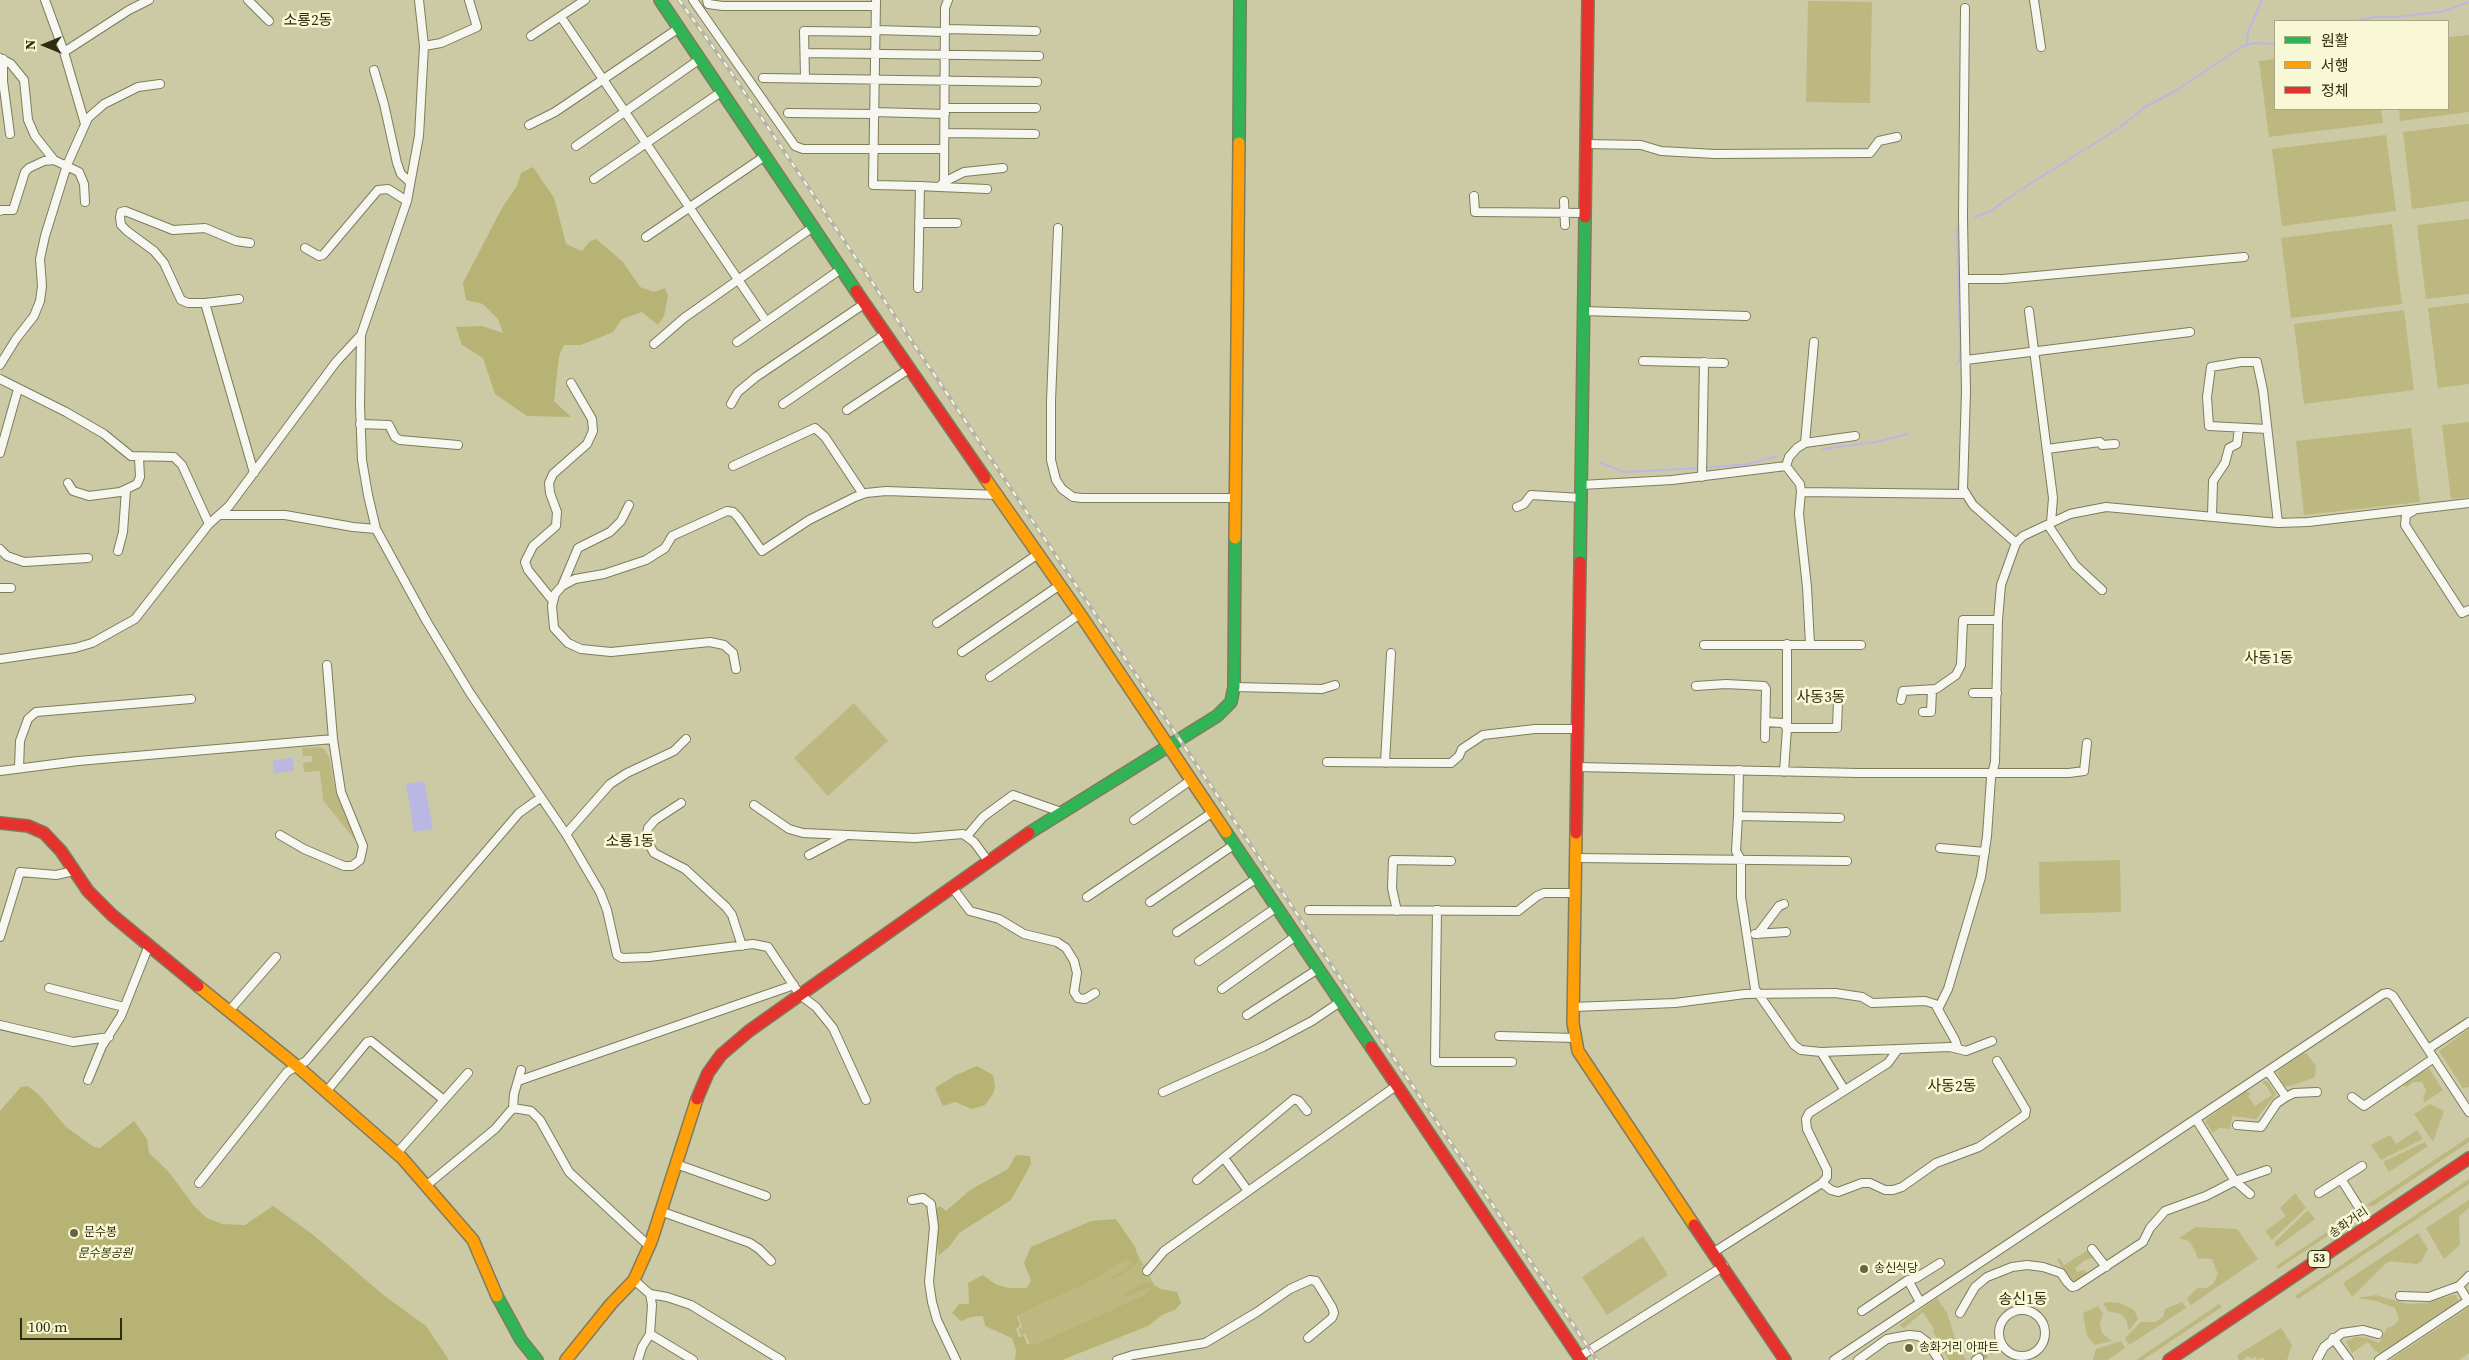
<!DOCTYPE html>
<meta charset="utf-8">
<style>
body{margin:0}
#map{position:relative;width:2469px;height:1360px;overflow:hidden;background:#cccaa4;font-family:"Source Serif 4","Noto Sans KR",serif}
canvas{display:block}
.legend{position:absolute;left:2274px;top:20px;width:175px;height:90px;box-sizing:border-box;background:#f9f8d6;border:1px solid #a8a787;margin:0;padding:6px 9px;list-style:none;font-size:15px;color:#2f2d11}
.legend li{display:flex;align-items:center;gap:10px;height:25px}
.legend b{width:25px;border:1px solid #a8a787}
.north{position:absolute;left:20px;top:20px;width:50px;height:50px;-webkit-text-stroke:4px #f9f8d6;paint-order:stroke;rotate:270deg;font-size:14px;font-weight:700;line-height:20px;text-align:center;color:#2f2d11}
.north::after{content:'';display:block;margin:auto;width:18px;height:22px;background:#2f2d11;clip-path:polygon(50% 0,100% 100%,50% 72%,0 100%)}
.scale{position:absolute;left:20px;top:1318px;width:102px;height:22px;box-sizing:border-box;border:2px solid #2f2d11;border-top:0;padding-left:6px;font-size:15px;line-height:18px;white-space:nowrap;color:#2f2d11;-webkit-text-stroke:4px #f9f8d6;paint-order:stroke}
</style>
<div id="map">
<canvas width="2469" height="1360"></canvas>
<ul class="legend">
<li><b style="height:6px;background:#30b455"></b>원활</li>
<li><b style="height:6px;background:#ff9f0a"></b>서행</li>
<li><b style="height:6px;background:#e5322d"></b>정체</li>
</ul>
<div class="north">N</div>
<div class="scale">100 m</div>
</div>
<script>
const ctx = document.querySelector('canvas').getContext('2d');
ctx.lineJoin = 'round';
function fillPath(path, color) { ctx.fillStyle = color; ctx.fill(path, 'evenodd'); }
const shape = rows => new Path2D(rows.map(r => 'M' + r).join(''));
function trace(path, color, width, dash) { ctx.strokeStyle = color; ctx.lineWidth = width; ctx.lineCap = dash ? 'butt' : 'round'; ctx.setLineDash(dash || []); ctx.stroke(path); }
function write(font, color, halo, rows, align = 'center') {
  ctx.font = font + ' "Source Serif 4","Noto Sans KR",serif'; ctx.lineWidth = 5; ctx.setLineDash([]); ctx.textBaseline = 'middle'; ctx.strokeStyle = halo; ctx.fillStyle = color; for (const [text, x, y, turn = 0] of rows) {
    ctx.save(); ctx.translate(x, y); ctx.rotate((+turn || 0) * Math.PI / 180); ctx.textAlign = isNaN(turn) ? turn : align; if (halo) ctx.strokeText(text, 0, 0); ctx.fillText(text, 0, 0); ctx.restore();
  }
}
const green = shape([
 [1808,1,1872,2,1870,103,1806,102],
 [2469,35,2469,112,2400,121,2399,109,2448,109,2448,37],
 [2275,59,2275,109,2381,109,2383,123,2269,137,2259,61],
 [2469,124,2469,201,2412,209,2403,132],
 [2386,135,2396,211,2282,226,2272,149],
 [2469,219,2469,294,2426,299,2417,225],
 [2392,224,2402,304,2291,318,2281,238],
 [2469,303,2469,384,2438,388,2428,308],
 [2404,310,2414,390,2304,404,2294,324],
 [2469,422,2469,497,2451,499,2442,425],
 [2411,428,2420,502,2304,515,2296,441],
 [854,703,888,741,828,796,794,758],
 [319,747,324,749,329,757,336,793,359,845,323,800,320,771,304,772,303,763,312,762,312,756,303,756,302,748],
 [2120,860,2121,912,2040,914,2039,862],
 [2469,1029,2469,1087,2463,1088,2439,1051],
 [2303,1053,2307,1054,2316,1066,2315,1077,2291,1086,2284,1086,2277,1072],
 [2428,1067,2443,1090,2425,1102,2423,1099,2426,1090,2422,1082,2413,1082,2407,1087,2401,1085],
 [2263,1081,2267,1081,2276,1094,2256,1119,2232,1116,2230,1129,2219,1128,2213,1133,2206,1123,2207,1119,2246,1091,2251,1094,2248,1096,2255,1106,2272,1095,2265,1084,2263,1085],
 [2430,1104,2444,1111,2433,1142,2414,1114],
 [2417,1130,2423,1139,2381,1160,2371,1145,2390,1135,2396,1144],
 [2469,1137,2469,1142,2373,1206,2365,1206],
 [2425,1142,2428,1146,2389,1172,2383,1162],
 [2469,1179,2469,1184,2298,1299,2295,1296],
 [2295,1193,2306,1208,2272,1240,2265,1231,2286,1216,2280,1208],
 [2469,1200,2469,1208,2459,1216,2460,1245,2444,1259,2426,1228],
 [2308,1210,2315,1219,2277,1247,2274,1243],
 [2355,1213,2353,1219,2278,1269,2276,1266],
 [2196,1227,2237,1229,2258,1259,2191,1305,2187,1299,2197,1288,2207,1288,2213,1284,2218,1274,2212,1259,2197,1258,2196,1252,2189,1241,2179,1238],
 [2418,1233,2428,1249,2421,1262,2417,1264,2391,1261,2386,1263,2352,1297,2343,1283],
 [1643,1236,1668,1275,1607,1315,1582,1277],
 [2088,1250,2093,1258,2085,1260,2075,1268,2077,1272,2084,1270,2087,1274,2072,1283,2057,1260,2060,1258,2064,1265],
 [1137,1253,1157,1290,1032,1348,1025,1334,1021,1336,1018,1329,1022,1327,1017,1313],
 [2376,1295,2407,1304,2427,1303,2453,1295,2456,1295,2458,1301,2380,1353,2375,1351,2368,1342,2352,1353,2346,1341,2356,1337,2368,1338,2379,1343,2387,1328,2395,1325,2399,1319,2395,1308,2376,1301,2357,1298],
 [1937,1298,1947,1313,1957,1344,1966,1360,1949,1360,1933,1331,1934,1329,1923,1312,1904,1328,1899,1325],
 [2110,1302,2120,1303,2134,1310,2138,1319,2131,1328,2128,1330,2127,1321,2121,1314,2108,1311,2103,1303],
 [2182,1302,2186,1308,2129,1345,2125,1338,2141,1322,2156,1322,2163,1317,2165,1309],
 [2219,1304,2222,1307,2143,1360,2136,1360],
 [2098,1306,2103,1314,2100,1324,2102,1333,2112,1341,2095,1345,2087,1336,2083,1313],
 [2469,1307,2469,1353,2459,1360,2390,1360],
 [2281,1328,2292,1345,2287,1360,2265,1360,2263,1357,2257,1360,2255,1356,2252,1359,2247,1356,2243,1360,2239,1360,2237,1355],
 [2121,1341,2125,1348,2108,1360,2093,1360,2096,1349]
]);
const forest = shape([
 [533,167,554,198,566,244,582,251,590,241,596,239,623,262,640,287,654,292,665,288,668,296,664,316,658,325,642,312,622,319,613,332,581,345,564,345,559,356,554,401,571,417,527,416,495,394,483,358,462,345,456,327,482,326,503,333,498,319,483,304,466,300,463,283,502,208,517,186,521,173],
 [977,1066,993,1075,995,1086,993,1094,985,1105,972,1109,955,1102,943,1106,935,1088,954,1076],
 [28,1086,40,1096,66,1127,94,1147,100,1148,134,1121,147,1139,149,1153,168,1171,194,1206,207,1218,222,1224,245,1225,273,1206,312,1234,386,1297,426,1326,449,1360,0,1360,0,1111,21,1087],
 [1016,1155,1030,1156,1031,1164,1011,1200,959,1233,949,1247,939,1255,937,1243,937,1208,940,1206,946,1211,970,1190,1008,1169],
 [1116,1219,1135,1247,1139,1260,1135,1266,1116,1278,1109,1278,1127,1269,1132,1260,1125,1260,1085,1284,1035,1306,1017,1316,1020,1326,1016,1329,1019,1337,1024,1336,1027,1344,1037,1344,1145,1295,1152,1289,1149,1287,1128,1296,1124,1294,1141,1284,1150,1283,1161,1289,1177,1292,1181,1303,1175,1310,1162,1315,1148,1326,1062,1360,1015,1360,1016,1350,1012,1338,985,1326,983,1316,971,1317,961,1321,952,1313,959,1304,969,1304,968,1283,983,1275,995,1284,1008,1288,1027,1288,1031,1280,1024,1263,1031,1247,1091,1221]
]);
const water = shape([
 [293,758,294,771,273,773,273,760],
 [424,781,433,829,414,832,406,784]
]);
const stream = shape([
 [2353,21,2376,17,2395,17,2441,12,2469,2],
 [2247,45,2248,32,2262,0],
 [1975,217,1991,211,2017,192,2119,128,2145,107,2175,91,2243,46,2254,43,2275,44],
 [1956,365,1959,361,1960,349,1957,231,1959,224],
 [1823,449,1876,442,1907,434],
 [1601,463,1624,472,1700,468],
 [1704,468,1747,464,1778,456]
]);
const streetTunnel = shape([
 [1979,1358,1996,1347]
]);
const street = shape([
 [45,0,64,52,85,124],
 [248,0,269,21],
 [419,0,424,46,419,136,407,201,361,335,360,405,362,460,368,495,376,529,427,622,470,693,566,834,600,892,607,910,617,955,622,958,649,957,753,944,768,947,800,995,816,1007,833,1028,866,1100],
 [693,0,795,146,803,149,944,149],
 [707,0,708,4,723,6,876,6],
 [876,0,873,185,920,186,918,288],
 [2034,0,2041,47],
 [1965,8,1963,217,1966,392,1963,489,1973,505,2016,543],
 [561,17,766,321],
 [945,29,1036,31],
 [876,30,945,32],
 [531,36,585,0],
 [424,46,441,43,477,27,469,0],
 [64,52,129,10,149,0],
 [805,53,1039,56],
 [0,58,11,64,24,80,28,120,35,136,54,160],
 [3,59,3,81,10,134],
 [374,70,384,104,397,163,401,174,410,182],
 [763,78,1037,82],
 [805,78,804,31,876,32],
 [945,108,1036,108],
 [874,112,945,114],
 [788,113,874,114],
 [529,125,555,112,679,28],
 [945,133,1035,134],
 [1585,144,1641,145,1661,151,1715,154,1870,153,1879,141,1897,137],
 [576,146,700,59],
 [594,179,721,92],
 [944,182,964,172,1003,168],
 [920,186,939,187,944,182,945,8,948,0],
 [939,187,987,189],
 [1474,196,1475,212,1584,213],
 [1564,201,1565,225],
 [0,211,0,210,13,210,25,172,29,168,44,161,54,160,79,172,84,184,85,202],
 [919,223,957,223],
 [1058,228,1051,401,1051,460,1056,480,1062,489,1073,497,1082,498,1236,498],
 [646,237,765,156],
 [250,243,236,241,205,228,173,230,125,211,121,212,120,217,121,225,127,231,154,251,164,263,181,300,188,303,205,303,254,473],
 [305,248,319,256,323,255,378,190,388,189,407,201],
 [1965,279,2003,279,2244,257],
 [205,303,239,299],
 [1583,311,1746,316],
 [2029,311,2053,498,2051,523],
 [737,342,841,269],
 [654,344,684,318,813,227],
 [1966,360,2190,332],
 [1643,361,1724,363],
 [0,365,16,339,34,316,40,301,42,286,40,259,45,236,67,165,88,118,104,104,138,87,160,84],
 [0,379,66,412,104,434,131,456,174,457,182,465,209,524],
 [731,404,738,392,756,377,864,304],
 [783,404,885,334],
 [847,410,909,369],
 [360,424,389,425,395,437,400,440,458,445],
 [2267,429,2209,426,2207,397,2211,367,2241,362,2257,362,2263,390,2278,523],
 [1855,436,1805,443,1797,448,1789,457,1786,466,1800,484,1801,492,1965,494],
 [1805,443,1814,342],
 [2047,449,2100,442,2102,445,2115,444],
 [0,453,18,389],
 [733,466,815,428,825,437,863,494],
 [1702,477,1704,362],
 [68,483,73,491,89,496,120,492,137,484,140,477,139,458],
 [1581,485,1672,480,1786,466],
 [1801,492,1799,514,1807,587,1810,644],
 [1517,507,1524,504,1531,495,1581,498],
 [2413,511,2406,515,2405,525,2462,613,2469,610],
 [220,515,285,515,353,527,376,529],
 [2212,516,2213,481,2225,463,2229,448,2237,444,2239,428],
 [2048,525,2075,565,2102,590],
 [0,549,7,556,24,562,88,558],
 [118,551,123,532,126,490],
 [562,586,578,548,610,532,621,521,629,505],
 [0,588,11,588],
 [553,601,528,570,525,562,533,546,556,526,557,512,550,493,549,483,553,474,587,444,593,431,592,419,571,383],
 [937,623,1038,554],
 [1787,644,1787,728],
 [1704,645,1861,645],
 [962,652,1060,585],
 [0,659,75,648,92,643,135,619,209,524,229,506,336,362,361,335],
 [327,665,333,739],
 [736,669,733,653,724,645,710,642,611,652,581,649,568,643,554,628,552,606,555,594,562,586,575,579,604,574,646,560,665,548,672,536,727,511,733,512,738,517,762,551,809,520,855,497,866,493,886,491,997,495],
 [990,677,1080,614],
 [1696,686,1726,684,1764,686,1766,689,1765,738],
 [1234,687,1322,689,1335,685],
 [1973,693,1997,693],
 [1901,700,1903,691,1936,689,1956,675,1961,665,1963,620,1998,620],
 [1923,712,1931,712,1932,690],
 [1765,722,1783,723,1787,728],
 [1327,762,1451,763,1459,756,1462,749,1483,735,1535,729,1577,729],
 [1385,763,1391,653],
 [1577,767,1858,773,2069,773,2084,771,2087,743],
 [19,768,20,741,28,719,36,712,191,699],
 [0,771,78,761,333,739,341,792,363,846,360,860,352,866,344,866,304,849,280,835],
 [1784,772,1787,728,1837,728,1838,702],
 [681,803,655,820,648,828,646,839,654,853,685,869,726,907,732,915,742,946],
 [754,805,789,829,803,833,915,838,963,834,974,842,988,861],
 [1738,816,1739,770],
 [1840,818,1738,816,1736,851,1741,860,1741,897,1755,989,1794,1045,1801,1050,1821,1052,1844,1089],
 [1134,820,1191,780],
 [566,834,610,784,627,773,674,751,686,739],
 [967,836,983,817,1013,795,1061,812],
 [1940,848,1985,852],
 [809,855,845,836],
 [1575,858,1847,861],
 [952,887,970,911,999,919,1024,934,1057,942,1066,948,1074,961,1077,973,1074,992,1078,998,1085,999,1095,993],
 [1087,897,1213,812],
 [1150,902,1235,844],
 [1309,910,1518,911,1537,896,1544,893,1575,893],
 [1437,910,1435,1062,1512,1062],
 [1397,911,1392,888,1393,860,1451,861],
 [1177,932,1257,878],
 [1755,934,1786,932],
 [1758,934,1779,906,1784,904],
 [0,937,20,872,56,875,74,871],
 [1199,961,1277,907],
 [49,988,124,1007],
 [1222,989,1296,936],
 [1573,1007,1675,1003,1745,994,1835,993,1862,997,1872,1003,1925,1001,1935,1004,1955,1040,1958,1049],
 [1938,1009,1948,989,1981,877,1987,836,1991,778,1995,762,1998,620,2001,585,2016,543,2023,536,2070,514,2106,507,2278,523,2308,522,2469,503],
 [229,1011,276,957],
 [1247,1015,1318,969],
 [0,1025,73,1042,109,1037],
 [1499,1036,1576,1038],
 [2428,1049,2469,1022],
 [1821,1052,1950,1047,1966,1051,1992,1041],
 [2268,1071,2286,1097],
 [88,1080,102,1046,121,1016,149,945],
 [518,1081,794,985],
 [326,1092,367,1042,371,1041,444,1100],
 [1163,1092,1263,1047,1312,1021,1340,1002],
 [2352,1097,2364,1106,2434,1058],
 [513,1108,531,1111,540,1120,569,1172,649,1246],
 [2196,1119,2235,1181,2250,1194],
 [2237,1125,2261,1127,2277,1103,2286,1097,2294,1093,2317,1092],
 [397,1153,468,1073],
 [1224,1158,1248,1191],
 [676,1164,766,1196],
 [2341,1179,2370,1225],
 [1197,1180,1294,1099,1299,1101,1307,1111],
 [199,1183,287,1072,306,1061,519,813,540,798],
 [1822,1183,1827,1177,1827,1170,1807,1129,1806,1119,1809,1113,1888,1063,1898,1049],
 [427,1185,495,1129,513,1108,514,1094,521,1070],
 [2319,1193,2362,1166],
 [912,1200,923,1198,931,1204,934,1227,929,1282,932,1302,937,1320,956,1360],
 [660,1211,750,1243,759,1249,771,1261],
 [2092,1249,2106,1267],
 [1714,1252,1822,1183,1831,1190,1838,1192,1862,1183,1870,1183,1885,1190,1893,1190,1902,1187,1936,1163,1979,1147,2025,1115,2026,1110,1997,1061],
 [1147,1271,1164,1251,1396,1086],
 [634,1280,650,1294,652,1305,650,1334,642,1347,638,1360],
 [1908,1280,1920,1302],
 [2459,1286,2468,1301],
 [650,1294,667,1297,691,1305,781,1360],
 [2400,1296,2429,1297,2459,1286,2469,1276],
 '1999 1333a23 23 0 1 1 46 0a23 23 0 1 1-46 0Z',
 [1862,1311,1908,1280,1916,1278,1940,1263],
 [1960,1313,1975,1287,1987,1277,2012,1267,2027,1265,2043,1267,2061,1273,2067,1282,2072,1287,2076,1286,2143,1242,2150,1228,2165,1211,2206,1196,2235,1181,2267,1170],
 [650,1334,693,1360],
 [2333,1338,2349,1360],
 [1579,1357,1724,1266],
 [1117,1360,1133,1355,1205,1343,1257,1312,1290,1289,1310,1280,1316,1281,1332,1307,1334,1313,1332,1318,1308,1338],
 [1834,1360,2383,994,2388,993,2393,996,2469,1112],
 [1858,1360,1887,1339,1909,1335,1919,1336,1927,1342,1939,1360],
 [1976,1360,1979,1358],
 [2317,1360,2324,1347,2342,1333,2363,1330,2378,1334],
 [2379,1360,2469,1300]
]);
const fast = shape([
 [660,0,856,291],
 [1239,143,1240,0],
 [1580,562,1585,217],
 [1226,832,1371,1047],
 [1029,833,1217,716,1231,702,1234,687,1235,538],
 [497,1296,521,1340,537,1360]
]);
const slow = shape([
 [985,478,1080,614,1226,832],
 [1235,538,1239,143],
 [1576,833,1573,1023,1578,1051,1694,1225],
 [198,986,298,1067,402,1158,473,1240,497,1296],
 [566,1360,611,1304,634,1280,651,1242,697,1099]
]);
const jam = shape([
 [1585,217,1588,0],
 [856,291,985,478],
 [0,823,28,826,44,833,61,851,88,891,112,915,198,986],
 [1576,833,1580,562],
 [1371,1047,1581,1360],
 [697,1099,708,1073,721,1055,749,1031,1029,833],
 [1694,1225,1785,1360],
 [2169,1360,2469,1158]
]);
const rail = shape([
 [679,0,726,65,1597,1360]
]);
const markers = [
 [74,1233,5,"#666444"],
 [1864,1269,5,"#666444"],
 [1909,1348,5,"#666444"]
];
const shields = [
 [2319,1259,22]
];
const shieldNames = [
 ["53",2319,1259]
];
const streetNames = [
 ["송화거리",2349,1223,-34]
];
const poiNames = [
 ["문수봉",84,1233],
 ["송신식당",1874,1269],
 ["송화거리 아파트",1919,1348]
];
const parkNames = [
 ["문수봉공원",105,1254]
];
const quarterNames = [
 ["소룡2동",308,21],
 ["사동1동",2269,659],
 ["사동3동",1821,698],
 ["소룡1동",630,842],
 ["사동2동",1952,1087],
 ["송신1동",2023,1300]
];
fillPath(green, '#bcb87f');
fillPath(forest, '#b7b374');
fillPath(water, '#bab7e2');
trace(stream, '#bab7e2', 2);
trace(streetTunnel, '#adab87', 8, [8, 4]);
trace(street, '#7e7c5d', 10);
trace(fast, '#7e7c5d', 14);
trace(slow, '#7e7c5d', 14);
trace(jam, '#7e7c5d', 14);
trace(street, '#f7f7f1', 8);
trace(fast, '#30b455', 11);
trace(slow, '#ff9f0a', 11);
trace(jam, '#e5322d', 11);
trace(rail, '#b4b4ab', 4);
trace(rail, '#f9f8d6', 2, [5.5]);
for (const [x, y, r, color] of markers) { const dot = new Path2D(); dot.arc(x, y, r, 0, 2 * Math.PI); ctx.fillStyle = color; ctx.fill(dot); trace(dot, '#f9f8d6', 2); }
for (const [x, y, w] of shields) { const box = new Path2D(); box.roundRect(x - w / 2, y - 8.5, w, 17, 4); ctx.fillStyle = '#f9f8d6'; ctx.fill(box); trace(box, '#2f2d11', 1); }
write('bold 11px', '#2f2d11', null, shieldNames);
write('12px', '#2f2d11', '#f9f8d6', streetNames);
write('12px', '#2f2d11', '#f9f8d6', poiNames, 'left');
write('italic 12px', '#32300a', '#f9f8d6', parkNames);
write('15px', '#2f2d11', '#f9f8d6', quarterNames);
</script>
